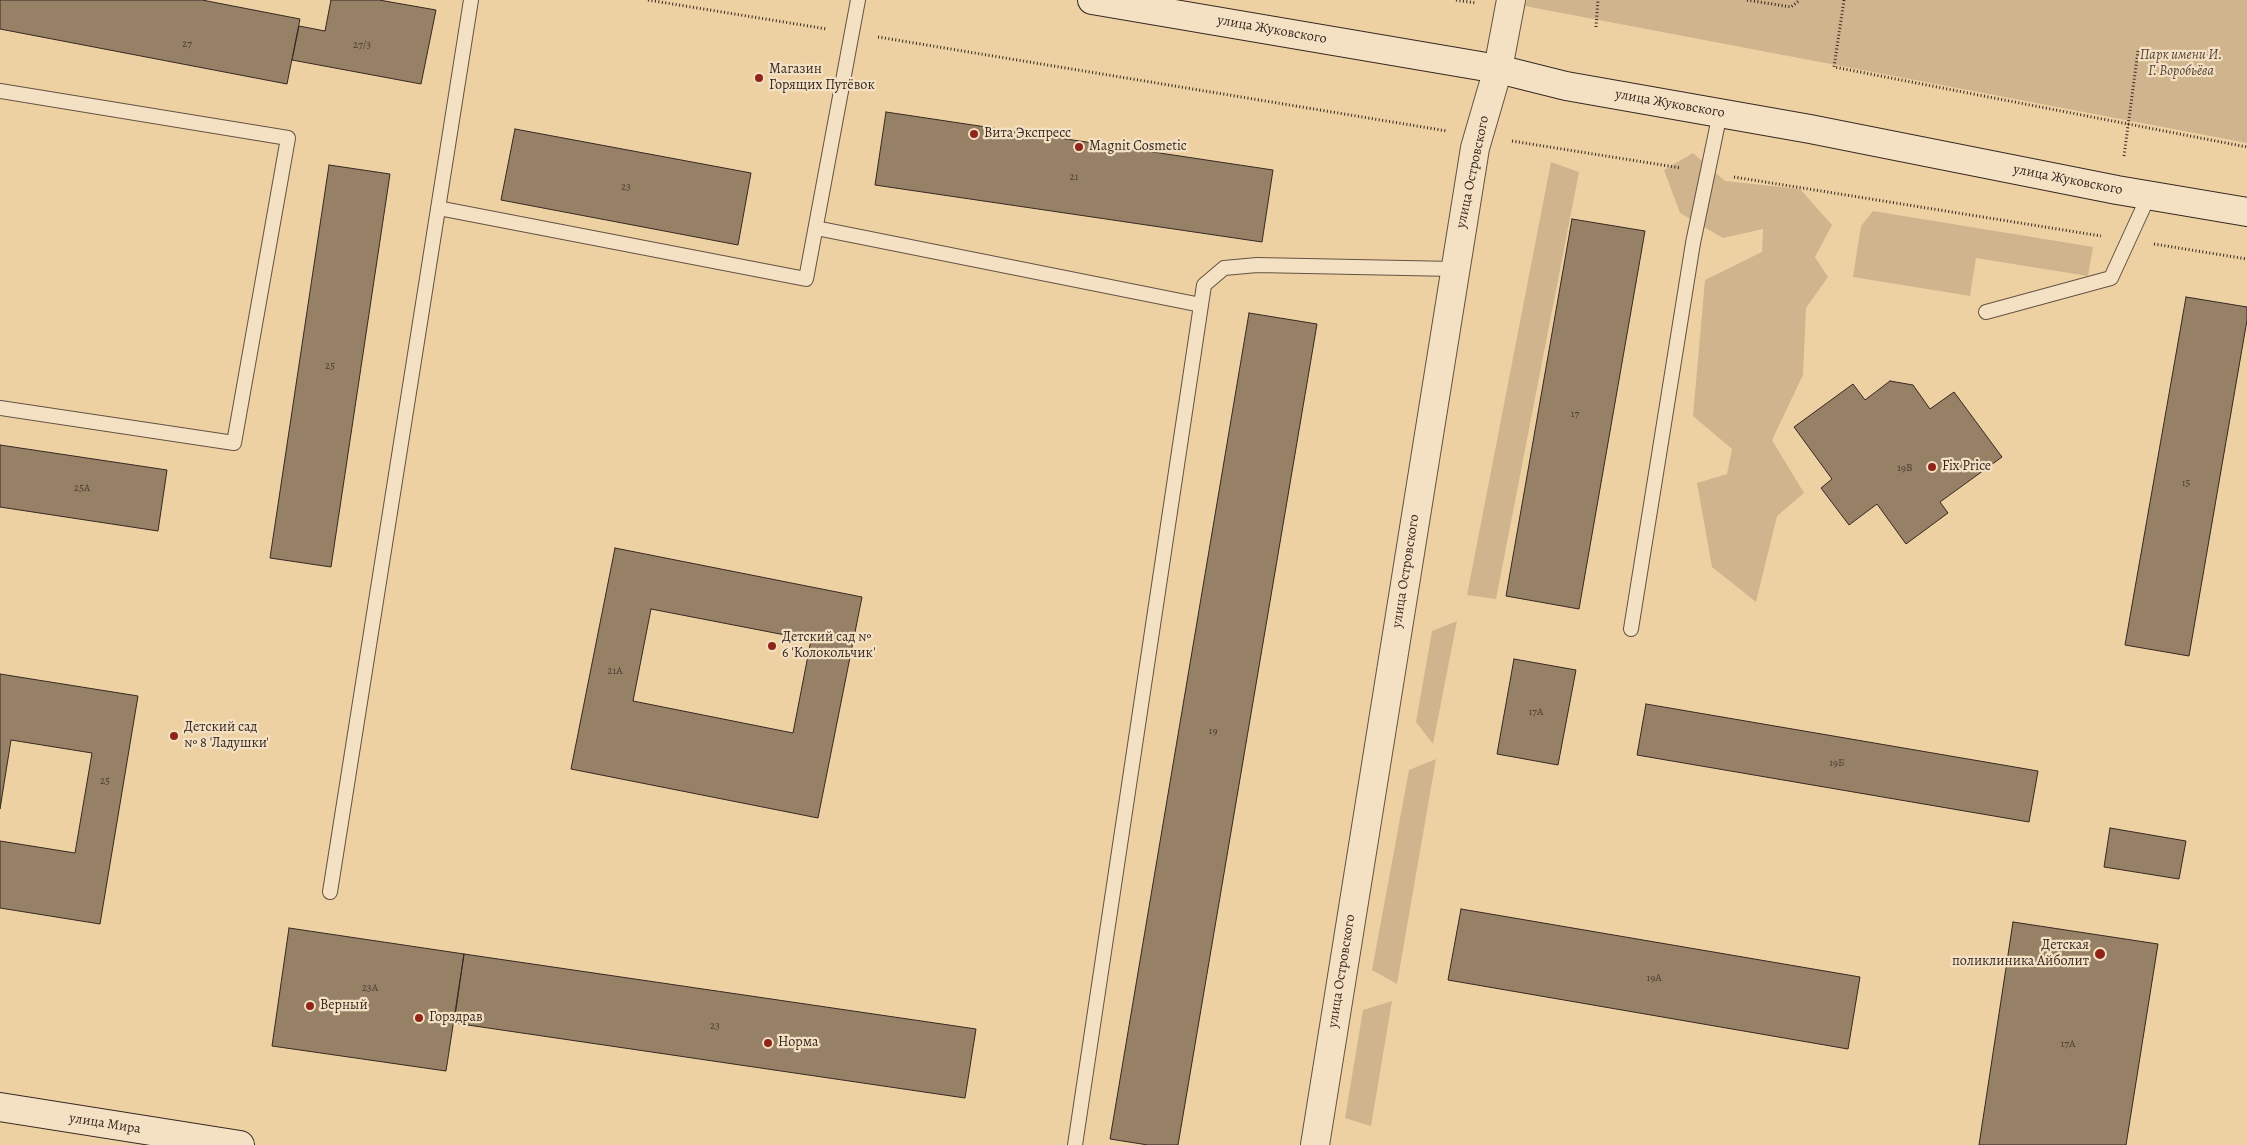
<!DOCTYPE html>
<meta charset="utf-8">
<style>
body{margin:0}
canvas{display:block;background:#eed1a3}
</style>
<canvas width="2247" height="1145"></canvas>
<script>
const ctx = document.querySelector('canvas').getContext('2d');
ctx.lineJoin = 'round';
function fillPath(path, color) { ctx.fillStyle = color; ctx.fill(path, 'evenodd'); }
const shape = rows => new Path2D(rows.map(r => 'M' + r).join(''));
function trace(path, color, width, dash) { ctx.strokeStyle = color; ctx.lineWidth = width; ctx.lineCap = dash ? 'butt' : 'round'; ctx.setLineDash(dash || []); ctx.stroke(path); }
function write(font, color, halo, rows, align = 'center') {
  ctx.font = font + ' Alegreya,serif'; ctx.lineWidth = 4.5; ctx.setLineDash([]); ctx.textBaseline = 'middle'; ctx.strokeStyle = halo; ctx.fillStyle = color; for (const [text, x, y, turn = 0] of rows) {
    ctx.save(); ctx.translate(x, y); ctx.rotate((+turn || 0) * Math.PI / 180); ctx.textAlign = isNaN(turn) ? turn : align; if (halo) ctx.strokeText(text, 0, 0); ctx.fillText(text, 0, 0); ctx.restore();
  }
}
const green = shape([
 [1527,0,2247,0,2247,143,1525,6],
 [1693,153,1725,181,1800,189,1832,225,1815,257,1828,277,1806,308,1803,375,1772,440,1804,493,1777,516,1756,602,1712,567,1697,483,1727,474,1732,449,1693,416,1705,280,1762,252,1763,229,1723,238,1680,213,1664,170],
 [1551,162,1579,172,1496,599,1467,595],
 [1873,211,2093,247,2088,276,1976,258,1970,296,1853,277,1861,226],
 [1457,621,1433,744,1416,722,1432,631],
 [1436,759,1397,984,1372,970,1409,770],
 [1392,1001,1371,1126,1345,1118,1363,1010]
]);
const building = shape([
 [0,0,202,0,300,19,287,84,0,29,0,0],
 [331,0,379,0,436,10,421,84,292,60,299,26,325,31,331,0],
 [886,112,1273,170,1262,242,875,185,886,112],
 [515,129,751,173,738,245,501,200,515,129],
 [329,165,390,174,331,567,270,558,329,165],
 [1572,219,1645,231,1579,609,1506,596,1572,219],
 [2186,297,2247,307,2247,320,2189,656,2125,645,2186,297],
 [1249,313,1317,324,1178,1145,1148,1145,1110,1139,1249,313],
 [1890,381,1913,385,1930,409,1954,392,2002,457,1940,502,1948,513,1906,544,1877,504,1849,525,1821,488,1832,479,1794,427,1853,384,1865,400,1890,381],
 [0,445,167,470,158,531,0,507,0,445],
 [615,548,862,597,818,818,571,769,615,548],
 [651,609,811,640,793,733,633,701,651,609],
 [1514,659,1576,670,1558,765,1497,754,1514,659],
 [0,674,138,696,100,924,0,908,0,841,75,853,92,753,11,740,0,809,0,674],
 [1646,704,2038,771,2029,822,1637,755,1646,704],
 [2110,828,2186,841,2179,879,2104,867,2110,828],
 [1461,909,1860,977,1848,1049,1448,980,1461,909],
 [2013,922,2158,944,2126,1145,1979,1145,2013,922],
 [289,928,464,954,446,1071,272,1046,289,928],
 [464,954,976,1029,965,1098,454,1023,464,954]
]);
const path = shape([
 [648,0,827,29],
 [1456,0,1476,3],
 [1747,0,1791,7,1800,0],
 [1844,0,1834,67,2247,147],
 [1596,27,1598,0],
 [878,37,1447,131],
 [1512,141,1681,168],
 [2124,156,2138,51],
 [1734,177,2101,236],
 [2154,244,2247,259]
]);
const lane = shape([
 [0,91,288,138,234,443,0,408],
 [438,208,806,279,858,0],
 [816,228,1201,305],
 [1986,312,2111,278,2149,195],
 [1631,629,1693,243,1720,113],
 [330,892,471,0],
 [1075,1145,1204,285,1224,268,1257,265,1454,269]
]);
const street = shape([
 [1315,1145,1475,148,1498,69,1511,0]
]);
const secondary = shape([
 [1092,0,1498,69,1566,86,1810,129,2117,190,2247,212],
 [0,1107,240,1145]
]);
const markers = [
 [759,78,5,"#8f2418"],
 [974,134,5,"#8f2418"],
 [1079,147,5,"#8f2418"],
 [1932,467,5,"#8f2418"],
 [772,646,5,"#8f2418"],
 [174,736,5,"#8f2418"],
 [2100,954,6,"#8f2418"],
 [310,1006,5,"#8f2418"],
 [419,1018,5,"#8f2418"],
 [768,1043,5,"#8f2418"]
];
const numberNames = [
 ["27",187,44],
 ["27/3",362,45],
 ["21",1074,177],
 ["23",626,187],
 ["25",330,366],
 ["17",1575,414],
 ["19В",1905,468],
 ["15",2186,483],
 ["25А",82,488],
 ["21А",615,671],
 ["17А",1536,712],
 ["19",1213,731],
 ["19Б",1837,763],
 ["25",105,781],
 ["19А",1654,978],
 ["23А",370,988],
 ["23",715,1026],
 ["17А",2068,1044]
];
const streetNames = [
 ["улица Жуковского",1272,30,10],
 ["улица Жуковского",1670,104,10],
 ["улица Островского",1473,172,-78],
 ["улица Жуковского",2068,180,11],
 ["улица Островского",1406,571,-81],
 ["улица Островского",1342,971,-81],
 ["улица Мира",105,1124,9]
];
const parkNames = [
 ["Парк имени И.",2181,56],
 ["Г. Воробьёва",2181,72]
];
const poiNames = [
 ["Магазин",769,70],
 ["Горящих Путёвок",769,86],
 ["Вита Экспресс",984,134],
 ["Magnit Cosmetic",1089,147],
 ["Fix Price",1942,467],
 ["Детский сад №",782,638],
 ["6 'Колокольчик'",782,654],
 ["Детский сад",184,728],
 ["№ 8 'Ладушки'",184,744],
 ["Детская",2089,946,"right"],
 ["поликлиника Айболит",2089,962,"right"],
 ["Верный",320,1006],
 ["Горздрав",429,1018],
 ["Норма",778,1043]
];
fillPath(green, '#cfb48d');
fillPath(building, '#968066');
trace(building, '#362823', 1);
trace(lane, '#645243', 16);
trace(street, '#645243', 30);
trace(secondary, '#362823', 30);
trace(path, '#362823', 3, [1, 2.5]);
trace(lane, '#f4e1c3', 14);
trace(street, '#f4e1c3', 28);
trace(secondary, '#f4e1c3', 28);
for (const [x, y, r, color] of markers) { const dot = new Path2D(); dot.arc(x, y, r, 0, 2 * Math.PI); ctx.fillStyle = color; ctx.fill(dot); trace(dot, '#f4e1c3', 2); }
write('11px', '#4e3e34', null, numberNames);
write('14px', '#362823', '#f4e1c3', streetNames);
write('italic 14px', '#554438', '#f4e1c3', parkNames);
write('14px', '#362823', '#f4e1c3', poiNames, 'left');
</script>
